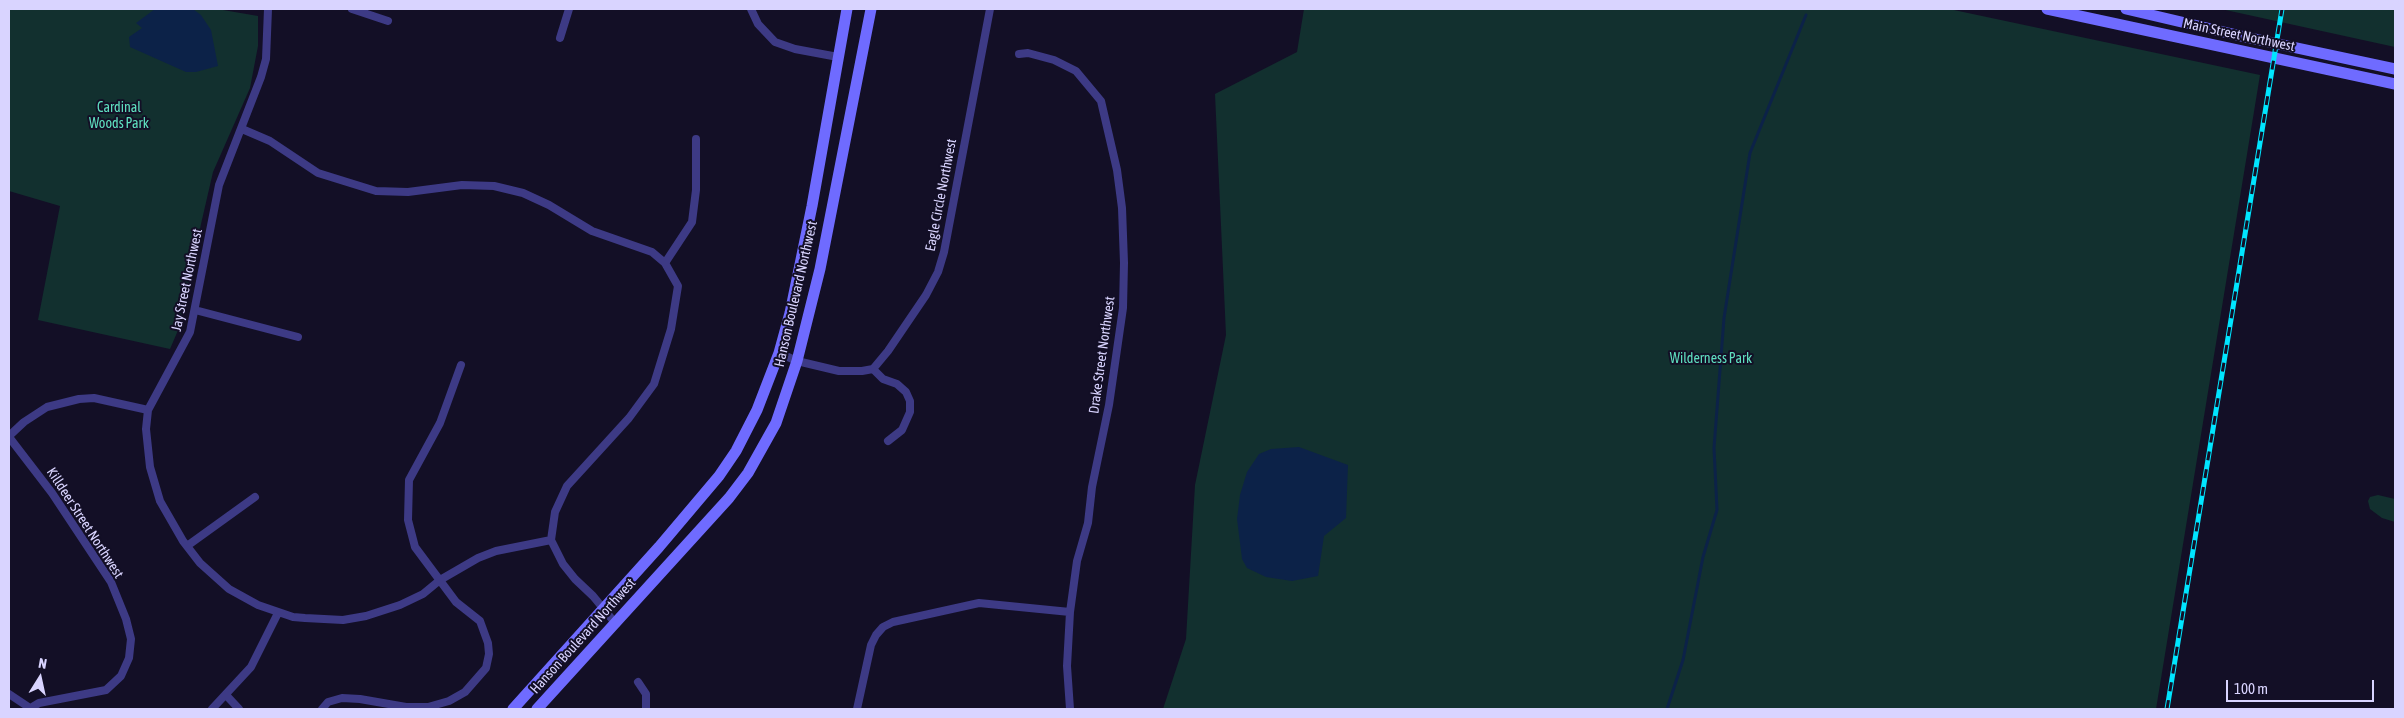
<!DOCTYPE html>
<style>
body{margin:0}
#map{position:relative;width:2404px;height:718px;overflow:hidden;background:#130f26;font-family:"Asap Condensed",sans-serif}
canvas{display:block}
.frame{position:absolute;inset:0;border:10px solid #d9d4ff;pointer-events:none}
.north{position:absolute;left:15px;top:653px;width:50px;height:50px;-webkit-text-stroke:4px #130f26;paint-order:stroke;rotate:10deg;font-size:14px;font-weight:700;line-height:20px;text-align:center;color:#d9d4ff}
.north::after{content:'';display:block;margin:auto;width:18px;height:22px;background:#d9d4ff;clip-path:polygon(50% 0,100% 100%,50% 72%,0 100%)}
.scale{position:absolute;left:2226px;top:680px;width:148px;height:22px;box-sizing:border-box;border:2px solid #d9d4ff;border-top:0;padding-left:6px;font-size:15px;line-height:18px;white-space:nowrap;color:#d9d4ff;-webkit-text-stroke:4px #130f26;paint-order:stroke}
</style>
<div id="map">
<canvas width="2404" height="718"></canvas>
<div class="frame"></div>
<div class="north">N</div>
<div class="scale">100 m</div>
</div>
<script>
const ctx = document.querySelector('canvas').getContext('2d');
ctx.lineJoin = 'round';
function fillPath(path, color) { ctx.fillStyle = color; ctx.fill(path, 'evenodd'); }
const shape = rows => new Path2D(rows.map(r => 'M' + r).join(''));
function trace(path, color, width, dash) { ctx.strokeStyle = color; ctx.lineWidth = width; ctx.lineCap = dash ? 'butt' : 'round'; ctx.setLineDash(dash || []); ctx.stroke(path); }
function write(font, color, halo, rows, align = 'center') {
  ctx.font = font + ' "Asap Condensed",sans-serif'; ctx.lineWidth = 4; ctx.setLineDash([]); ctx.textBaseline = 'middle'; ctx.strokeStyle = halo; ctx.fillStyle = color; for (const [text, x, y, turn = 0] of rows) {
    ctx.save(); ctx.translate(x, y); ctx.rotate((+turn || 0) * Math.PI / 180); ctx.textAlign = isNaN(turn) ? turn : align; if (halo) ctx.strokeText(text, 0, 0); ctx.fillText(text, 0, 0); ctx.restore();
  }
}
const green = shape([
 [9,9,217,9,258,16,258,46,250,88,213,172,201,224,182,321,170,349,38,320,60,206,9,191],
 [1304,9,1949,9,2260,75,2156,709,1163,709,1186,639,1195,485,1226,335,1215,94,1297,52],
 [2221,9,2395,9,2395,47],
 [2378,495,2395,499,2395,522,2382,518,2370,509,2368,501,2370,497]
]);
const water = shape([
 [155,9,193,9,201,15,211,30,218,66,196,72,186,72,130,47,129,37,142,28,136,23],
 [1299,447,1348,465,1346,518,1324,536,1318,576,1292,581,1266,577,1247,568,1242,559,1237,519,1240,495,1247,472,1259,454,1271,449]
]);
const stream = shape([
 [1667,709,1683,660,1703,557,1717,510,1714,448,1724,318,1750,153,1806,15]
]);
const minor = shape([
 [268,9,266,59,261,77,219,185,190,332,148,410,146,429,150,467,160,501,183,541,200,563,229,589,258,605,293,617,305,618,343,620,366,616,400,605,423,594,440,580,478,558,496,551,551,540],
 [352,9,388,21],
 [751,9,758,24,775,42,795,49,838,57],
 [560,38,569,9],
 [1019,54,1028,53,1054,60,1076,71,1101,101,1117,170,1122,208,1124,263,1123,308,1109,405,1092,487,1088,523,1077,561,1070,612,1067,666,1070,709],
 [242,129,270,141,318,173,376,191,408,192,462,185,494,186,523,193,549,205,592,231,652,252,665,263,678,286,671,329,654,384,629,418,567,486,555,512,551,540,563,564,575,579,593,596,616,624],
 [665,263,692,222,696,190,696,139],
 [195,310,298,337],
 [779,353,797,361,839,371,862,371,873,369,883,379,897,384,906,392,910,401,910,412,902,430,888,441],
 [873,369,888,351,926,295,938,272,944,252,990,9],
 [9,436,24,422,47,407,79,399,94,398,148,410],
 [9,437,52,493,111,582,126,619,131,639,129,658,121,676,106,690,39,703,29,709],
 [187,546,255,497],
 [638,682,646,694,646,709],
 [9,694,30,708],
 [226,695,239,709],
 [212,709,251,667,278,613],
 [322,709,328,702,342,698,360,699,406,707,428,707,449,701,465,692,486,668,489,654,488,643,480,621,456,602,415,547,408,520,409,480,440,423,461,365],
 [857,709,871,645,876,635,883,627,893,622,979,603,1070,612]
]);
const secondary = shape([
 [2047,9,2395,84],
 [2126,9,2241,36,2395,69],
 [513,709,659,547,719,476,736,451,757,410,779,353,790,313,812,206,847,9],
 [537,709,729,498,748,473,776,423,797,361,820,269,871,9]
]);
const rail = shape([
 [2167,709,2282,9]
]);
const streetNames = [
 ["Main Street Northwest",2239,35,12],
 ["Eagle Circle Northwest",941,195,-79],
 ["Jay Street Northwest",187,280,-78],
 ["Hanson Boulevard Northwest",796,294,-77],
 ["Drake Street Northwest",1102,355,-82],
 ["Killdeer Street Northwest",85,523,57],
 ["Hanson Boulevard Northwest",583,636,-48]
];
const parkNames = [
 ["Cardinal",119,108],
 ["Woods Park",119,124],
 ["Wilderness Park",1711,359]
];
fillPath(green, '#12302f');
fillPath(water, '#0c2248');
trace(stream, '#0c2248', 3);
trace(minor, '#3d3a85', 8);
trace(secondary, '#6f6bff', 11);
trace(rail, '#00e5ff', 5);
trace(rail, '#130f26', 3, [9]);
write('14px', '#d9d4ff', '#130f26', streetNames);
write('14px', '#5fe0c0', '#130f26', parkNames);
</script>
